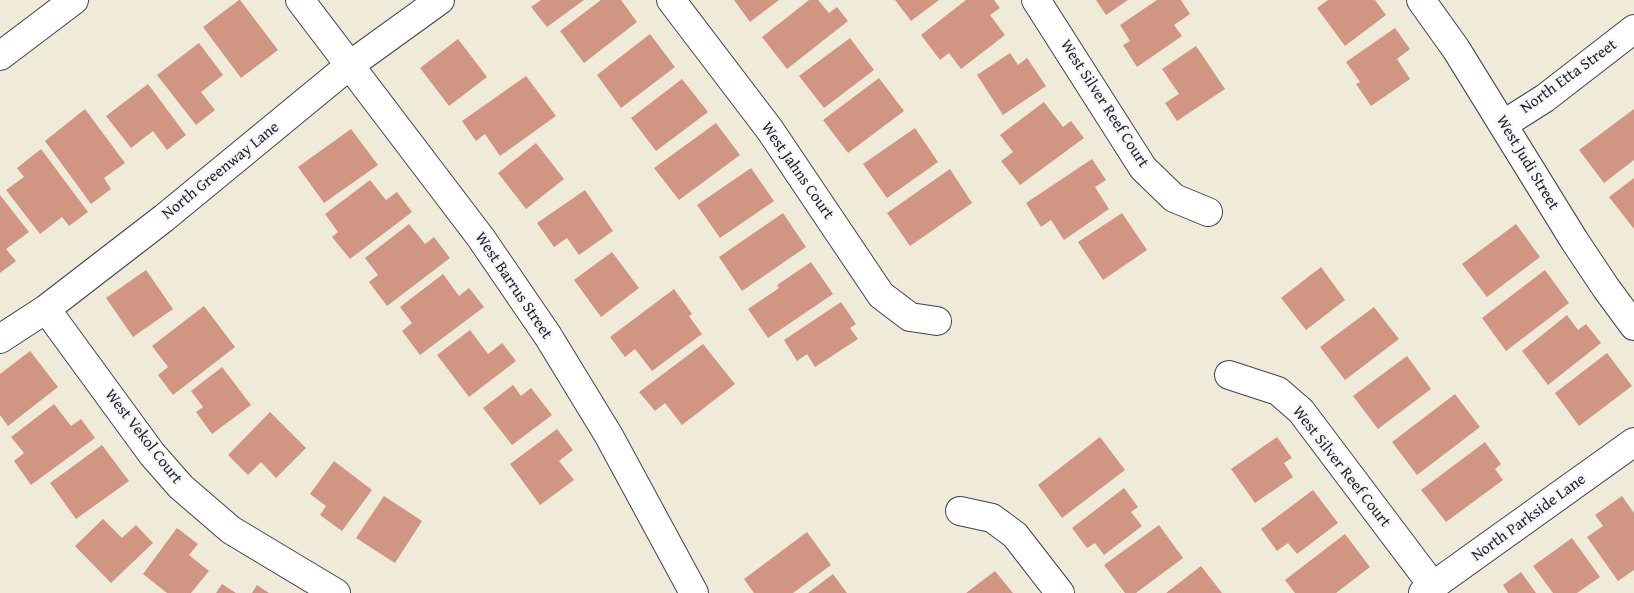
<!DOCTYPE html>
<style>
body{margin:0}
canvas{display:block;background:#efebd8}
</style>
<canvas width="1634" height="593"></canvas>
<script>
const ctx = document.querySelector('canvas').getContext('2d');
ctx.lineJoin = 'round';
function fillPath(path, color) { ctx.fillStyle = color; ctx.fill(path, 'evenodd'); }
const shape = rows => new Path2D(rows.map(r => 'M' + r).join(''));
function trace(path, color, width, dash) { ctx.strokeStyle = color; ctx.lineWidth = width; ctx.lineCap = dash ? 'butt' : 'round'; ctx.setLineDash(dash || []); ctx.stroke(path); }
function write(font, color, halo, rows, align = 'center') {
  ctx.font = font + ' "Gentium Book Plus",serif'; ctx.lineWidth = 4.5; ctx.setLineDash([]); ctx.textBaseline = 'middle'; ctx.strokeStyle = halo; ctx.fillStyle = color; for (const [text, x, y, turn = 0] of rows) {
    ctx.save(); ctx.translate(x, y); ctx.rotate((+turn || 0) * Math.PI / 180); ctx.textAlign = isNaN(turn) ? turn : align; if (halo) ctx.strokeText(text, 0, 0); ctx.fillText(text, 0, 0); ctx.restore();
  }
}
const building = shape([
 [239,0,240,0,278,50,241,78,203,27],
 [541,0,584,0,547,27,531,7],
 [601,0,621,0,637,22,584,63,560,31],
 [734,0,779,0,750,22],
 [809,0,818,0,829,13,837,7,848,21,787,69,762,37],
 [895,0,939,0,911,21],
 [966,0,994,0,1000,8,990,15,1005,35,961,69,949,53,940,60,921,35],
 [1096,0,1128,0,1106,15],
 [1157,0,1181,0,1190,14,1174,25,1182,36,1137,67,1123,45,1130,41,1120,25],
 [1328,0,1375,0,1386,15,1345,46,1317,8],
 [1395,28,1410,49,1397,59,1410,79,1371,106,1356,84,1360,82,1346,62],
 [650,34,675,67,621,108,597,75],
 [850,38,874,70,824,108,799,76],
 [458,39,487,77,449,106,420,68],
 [199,43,223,75,201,92,215,110,196,125,157,75],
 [1196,46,1225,89,1177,121,1165,103,1179,94,1162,69],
 [1010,53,1018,65,1027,58,1046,86,1003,115,977,75],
 [526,76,556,116,500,156,485,134,476,141,462,121],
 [879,78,904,111,848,153,823,120],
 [682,79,708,112,656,151,631,118],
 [148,84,186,135,167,150,153,131,131,148,106,116],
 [1044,102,1063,127,1071,121,1084,138,1020,185,1001,161,1013,152,1000,135],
 [85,109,125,163,104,178,111,189,91,204,45,141],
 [1634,109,1634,160,1604,183,1579,150],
 [716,123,740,155,679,200,654,168],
 [915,128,938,162,887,198,863,164],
 [351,129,378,165,324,203,298,167],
 [536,143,564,179,526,209,498,173],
 [41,149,88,212,69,226,62,217,40,234,6,190,24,177,17,168],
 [1092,159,1106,180,1095,187,1109,209,1064,240,1051,220,1041,227,1026,203],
 [751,168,774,201,720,238,697,205],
 [950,169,972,203,910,246,887,213],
 [1634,178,1634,229,1609,197],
 [370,180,386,200,397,192,412,212,350,259,332,237,338,232,325,214],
 [585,190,613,231,579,255,567,238,554,247,537,223],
 [0,195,29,232,6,249,16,261,0,273],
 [783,213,806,247,742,291,719,257],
 [1122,213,1147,250,1103,280,1078,242],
 [409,224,425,244,434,237,450,258,387,306,369,282,378,275,365,258],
 [1516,224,1540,257,1487,297,1462,264],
 [612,252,639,288,601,317,574,280],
 [811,262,833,294,768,338,748,309,779,288,777,285],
 [1321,267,1345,300,1306,330,1281,298],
 [146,270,173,309,133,337,106,298],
 [1545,270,1569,303,1506,351,1482,318],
 [443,274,459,296,469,288,484,307,420,355,402,331,412,323,400,307],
 [674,289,692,314,689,316,702,334,652,371,635,349,625,357,610,337],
 [841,302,856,324,850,328,858,339,815,367,807,354,797,361,784,340],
 [204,306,235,347,173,395,158,375,168,367,152,346],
 [1374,307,1399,339,1345,380,1320,347],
 [1567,315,1578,330,1586,324,1601,343,1548,385,1522,351],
 [470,330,488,354,502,343,516,361,469,397,437,355],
 [703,344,735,384,682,425,665,403,655,411,639,392],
 [30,351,58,387,8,426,0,415,0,374],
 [1607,353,1632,386,1579,426,1555,393],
 [1407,356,1431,389,1378,429,1353,396],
 [222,367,251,405,212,434,196,412,203,407,191,391],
 [513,385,521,396,531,388,552,415,512,445,483,408],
 [1455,394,1480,427,1417,475,1392,442],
 [54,404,71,426,81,419,95,438,31,485,14,461,24,453,11,437],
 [270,412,306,448,276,478,261,462,248,475,228,455],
 [557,429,573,450,559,461,574,480,540,505,510,464],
 [1100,437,1125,470,1062,518,1038,485],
 [1277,437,1292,458,1284,463,1293,477,1255,503,1231,469],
 [1485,442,1501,464,1495,469,1503,480,1446,522,1421,490],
 [102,445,129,481,76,519,50,483],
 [334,461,372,490,342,531,320,515,326,506,310,494],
 [1124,488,1138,507,1131,512,1142,526,1104,555,1095,543,1087,548,1072,528],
 [1313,490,1338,523,1297,554,1288,543,1277,551,1261,529],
 [384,496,422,521,395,563,356,538],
 [1622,496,1634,513,1634,570,1618,581,1587,537,1603,526,1595,515],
 [103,519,122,538,136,525,153,543,111,583,75,546],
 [1159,525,1183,558,1136,593,1125,593,1104,565],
 [177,528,198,544,189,555,209,571,191,593,167,593,143,574],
 [807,532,831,565,793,593,754,593,744,579],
 [1345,534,1370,567,1336,593,1295,593,1285,580],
 [1572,538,1600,577,1577,593,1553,593,1533,566],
 [1201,566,1222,593,1166,593],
 [995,571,1013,593,966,593],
 [1521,572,1536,593,1508,593,1503,585],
 [833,574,847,593,808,593],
 [222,584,236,593,216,593],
 [257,585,269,593,252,593]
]);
const minor = shape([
 [300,0,481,238,548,336,609,436,694,593],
 [671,0,770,130,881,295,910,317,937,321],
 [1036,0,1143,168,1174,198,1208,212],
 [1421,0,1456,49,1574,240,1606,288,1634,326],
 [1504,124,1545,98,1634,29],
 [46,309,152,454,181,487,231,530,336,593],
 [0,339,46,309,164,218,350,65,440,0],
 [1229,375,1278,391,1301,411,1433,586],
 [960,511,992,518,1015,535,1060,593],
 [1423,593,1634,442]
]);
const tertiary = shape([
 [0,56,74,0]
]);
const streetNames = [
 ["North Etta Street",1569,77,-36],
 ["West Silver Reef Court",1104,104,57],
 ["West Judi Street",1527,163,59],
 ["North Greenway Lane",221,171,-39],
 ["West Jahns Court",797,171,55],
 ["West Barrus Street",513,286,56],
 ["West Vekol Court",143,437,52],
 ["West Silver Reef Court",1341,467,52],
 ["North Parkside Lane",1529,518,-36]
];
fillPath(building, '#d19683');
trace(minor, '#414053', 30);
trace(tertiary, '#414053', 30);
trace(minor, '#fff', 28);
trace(tertiary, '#fff', 28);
write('16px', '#22223b', '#f6f6f2', streetNames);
</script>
